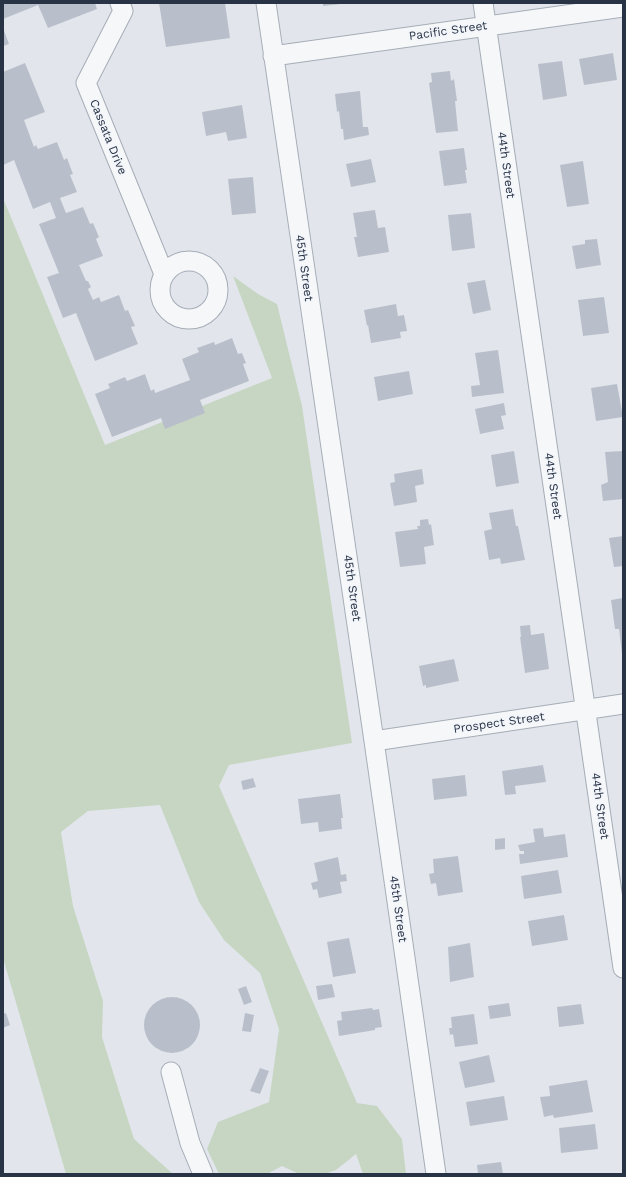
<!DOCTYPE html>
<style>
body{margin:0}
#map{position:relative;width:626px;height:1177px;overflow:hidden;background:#e2e6ec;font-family:"Work Sans",sans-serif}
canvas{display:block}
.frame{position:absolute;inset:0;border:4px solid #283346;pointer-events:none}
</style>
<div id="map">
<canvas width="626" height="1177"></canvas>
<div class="frame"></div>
</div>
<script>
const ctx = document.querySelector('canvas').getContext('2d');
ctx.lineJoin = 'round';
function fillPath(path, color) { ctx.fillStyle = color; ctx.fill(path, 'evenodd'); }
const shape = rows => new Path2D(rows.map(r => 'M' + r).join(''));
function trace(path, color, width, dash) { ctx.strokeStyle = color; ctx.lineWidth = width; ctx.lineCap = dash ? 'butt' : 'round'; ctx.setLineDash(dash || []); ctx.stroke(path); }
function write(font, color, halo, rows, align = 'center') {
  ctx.font = font + ' "Work Sans",sans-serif'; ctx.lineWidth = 3; ctx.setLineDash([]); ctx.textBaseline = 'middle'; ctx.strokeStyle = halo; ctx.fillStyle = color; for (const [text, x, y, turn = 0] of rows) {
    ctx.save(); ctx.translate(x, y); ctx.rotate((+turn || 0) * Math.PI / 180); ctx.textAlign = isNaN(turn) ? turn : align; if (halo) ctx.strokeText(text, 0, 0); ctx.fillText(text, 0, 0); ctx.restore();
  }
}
const green = shape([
 [3,198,105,445,272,378,233,276,258,294,277,304,302,406,352,743,229,765,219,786,357,1103,377,1106,402,1139,406,1174,363,1174,356,1154,336,1170,325,1174,299,1174,282,1166,267,1174,219,1174,207,1149,218,1122,269,1102,279,1029,260,973,224,940,199,902,160,805,88,811,61,832,73,906,103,1001,102,1037,134,1139,173,1174,66,1174,3,958]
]);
const building = shape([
 [3,3,95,3,97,9,48,28,38,5,3,19],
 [159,3,225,3,230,38,166,47],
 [323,3,340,3,341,4,323,6],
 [3,28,9,44,3,46],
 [613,53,617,80,584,85,579,59],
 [562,61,567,96,543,100,538,64],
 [25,63,45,112,24,120,34,147,36,145,38,149,57,142,64,160,67,158,73,174,70,175,77,192,60,198,66,213,83,207,90,224,93,223,99,237,96,239,103,256,79,265,86,281,88,281,91,287,88,289,93,300,99,297,101,302,119,295,125,311,128,310,135,326,131,327,138,344,95,361,76,313,63,318,47,277,59,273,39,224,56,218,50,202,33,209,14,160,3,165,3,72],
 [450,71,451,81,454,79,457,101,455,101,458,131,436,133,429,83,432,82,431,73],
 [360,91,363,127,368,127,369,135,344,140,343,129,341,129,339,111,337,112,335,94],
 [242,105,247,138,228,141,226,132,206,136,202,112],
 [464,148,467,170,465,170,467,183,444,186,439,151],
 [371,159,376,182,351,187,346,164],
 [583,161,589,204,567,207,560,165],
 [253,177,256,213,232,215,228,179],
 [375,210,378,228,385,227,389,252,358,257,354,237,357,237,353,213],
 [471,213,475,248,452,251,448,215],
 [597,239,601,265,576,269,572,246,585,244,585,240],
 [485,280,491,310,473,314,467,283],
 [604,297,609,333,583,336,578,300],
 [396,304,398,316,404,315,407,331,400,332,401,338,371,343,368,325,367,326,364,310],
 [232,338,238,354,242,353,246,363,243,364,249,381,200,400,205,413,165,429,161,418,112,437,95,394,110,388,108,384,125,377,127,381,145,374,151,391,154,389,155,393,190,380,182,359,199,352,197,348,214,342,215,345],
 [498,350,504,393,472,397,471,386,480,385,475,353],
 [409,371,413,394,378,401,374,377],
 [617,384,623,417,596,421,591,388],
 [504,403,506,415,501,416,504,429,480,434,475,409],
 [514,451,519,483,496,487,491,455],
 [623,451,623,499,603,501,601,485,608,482,605,452],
 [422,469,424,484,415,486,417,502,394,506,390,483,395,482,394,474],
 [513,509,516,526,518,526,525,560,501,564,500,558,489,560,484,531,492,529,489,513],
 [428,519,429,525,431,524,434,545,424,547,426,564,400,567,395,532,418,529,417,526,420,526,420,520],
 [623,536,623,566,614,567,609,538],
 [623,598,623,654,622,654,619,629,615,629,611,600],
 [530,625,531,635,544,633,549,669,525,673,520,637,521,637,520,626],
 [454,659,459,681,426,688,426,685,423,686,419,666],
 [543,765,546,782,515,786,516,794,505,795,502,771],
 [465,775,467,796,434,800,432,779],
 [253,778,256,787,243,790,241,781],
 [340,794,343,818,341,818,342,829,319,832,318,822,301,824,298,799],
 [543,828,544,837,565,834,568,857,520,864,519,854,524,854,524,851,520,851,518,845,535,842,533,829],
 [505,838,505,849,495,850,495,839],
 [458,856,463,892,438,896,436,883,431,884,429,874,434,873,433,859],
 [338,857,341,875,346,874,347,881,340,882,342,893,319,898,317,889,313,890,311,883,318,881,314,863],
 [558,870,562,893,524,899,521,876],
 [564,915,568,940,532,946,528,921],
 [349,938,356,973,333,977,327,942],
 [470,943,474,977,450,982,448,947],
 [332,984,335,997,318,1000,316,986],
 [246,986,252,1002,244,1005,238,989],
 '144 1025a28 28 0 1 1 56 0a28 28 0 1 1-56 0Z',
 [509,1003,511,1016,490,1019,488,1006],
 [581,1004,584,1024,559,1027,557,1007],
 [372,1008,373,1010,379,1009,382,1027,375,1028,375,1030,339,1036,337,1021,342,1020,341,1012],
 [6,1013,10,1025,3,1028,3,1014],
 [245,1013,254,1015,251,1032,242,1031],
 [474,1014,478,1044,455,1047,453,1034,450,1035,449,1028,452,1028,451,1017],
 [489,1055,495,1082,465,1088,459,1062],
 [260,1068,269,1071,260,1094,250,1091],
 [587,1080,593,1112,554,1118,553,1115,544,1117,540,1097,550,1096,549,1086],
 [504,1096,508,1120,470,1126,466,1102],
 [595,1124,598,1149,561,1153,559,1128],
 [501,1162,503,1174,478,1174,477,1165]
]);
const minor = shape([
 [120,3,123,11,86,83,164,274],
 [266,3,374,741,436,1174],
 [483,3,623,968],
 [273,56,623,7],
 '160 290a29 29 0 1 1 58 0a29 29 0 1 1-58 0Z',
 [374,741,623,704],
 [171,1072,190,1143,203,1174]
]);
const streetNames = [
 ["Pacific Street",448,31,-8],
 ["Cassata Drive",108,137,68],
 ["44th Street",506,165,82],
 ["45th Street",304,268,82],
 ["44th Street",553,486,82],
 ["45th Street",352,588,82],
 ["Prospect Street",499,723,-8],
 ["44th Street",600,806,82],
 ["45th Street",398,909,82]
];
fillPath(green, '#c7d6c3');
fillPath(building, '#b9bfca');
trace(minor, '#a6adb7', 21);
trace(minor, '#f5f7f9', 19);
write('12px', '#283346', '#f2f5f9', streetNames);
</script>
